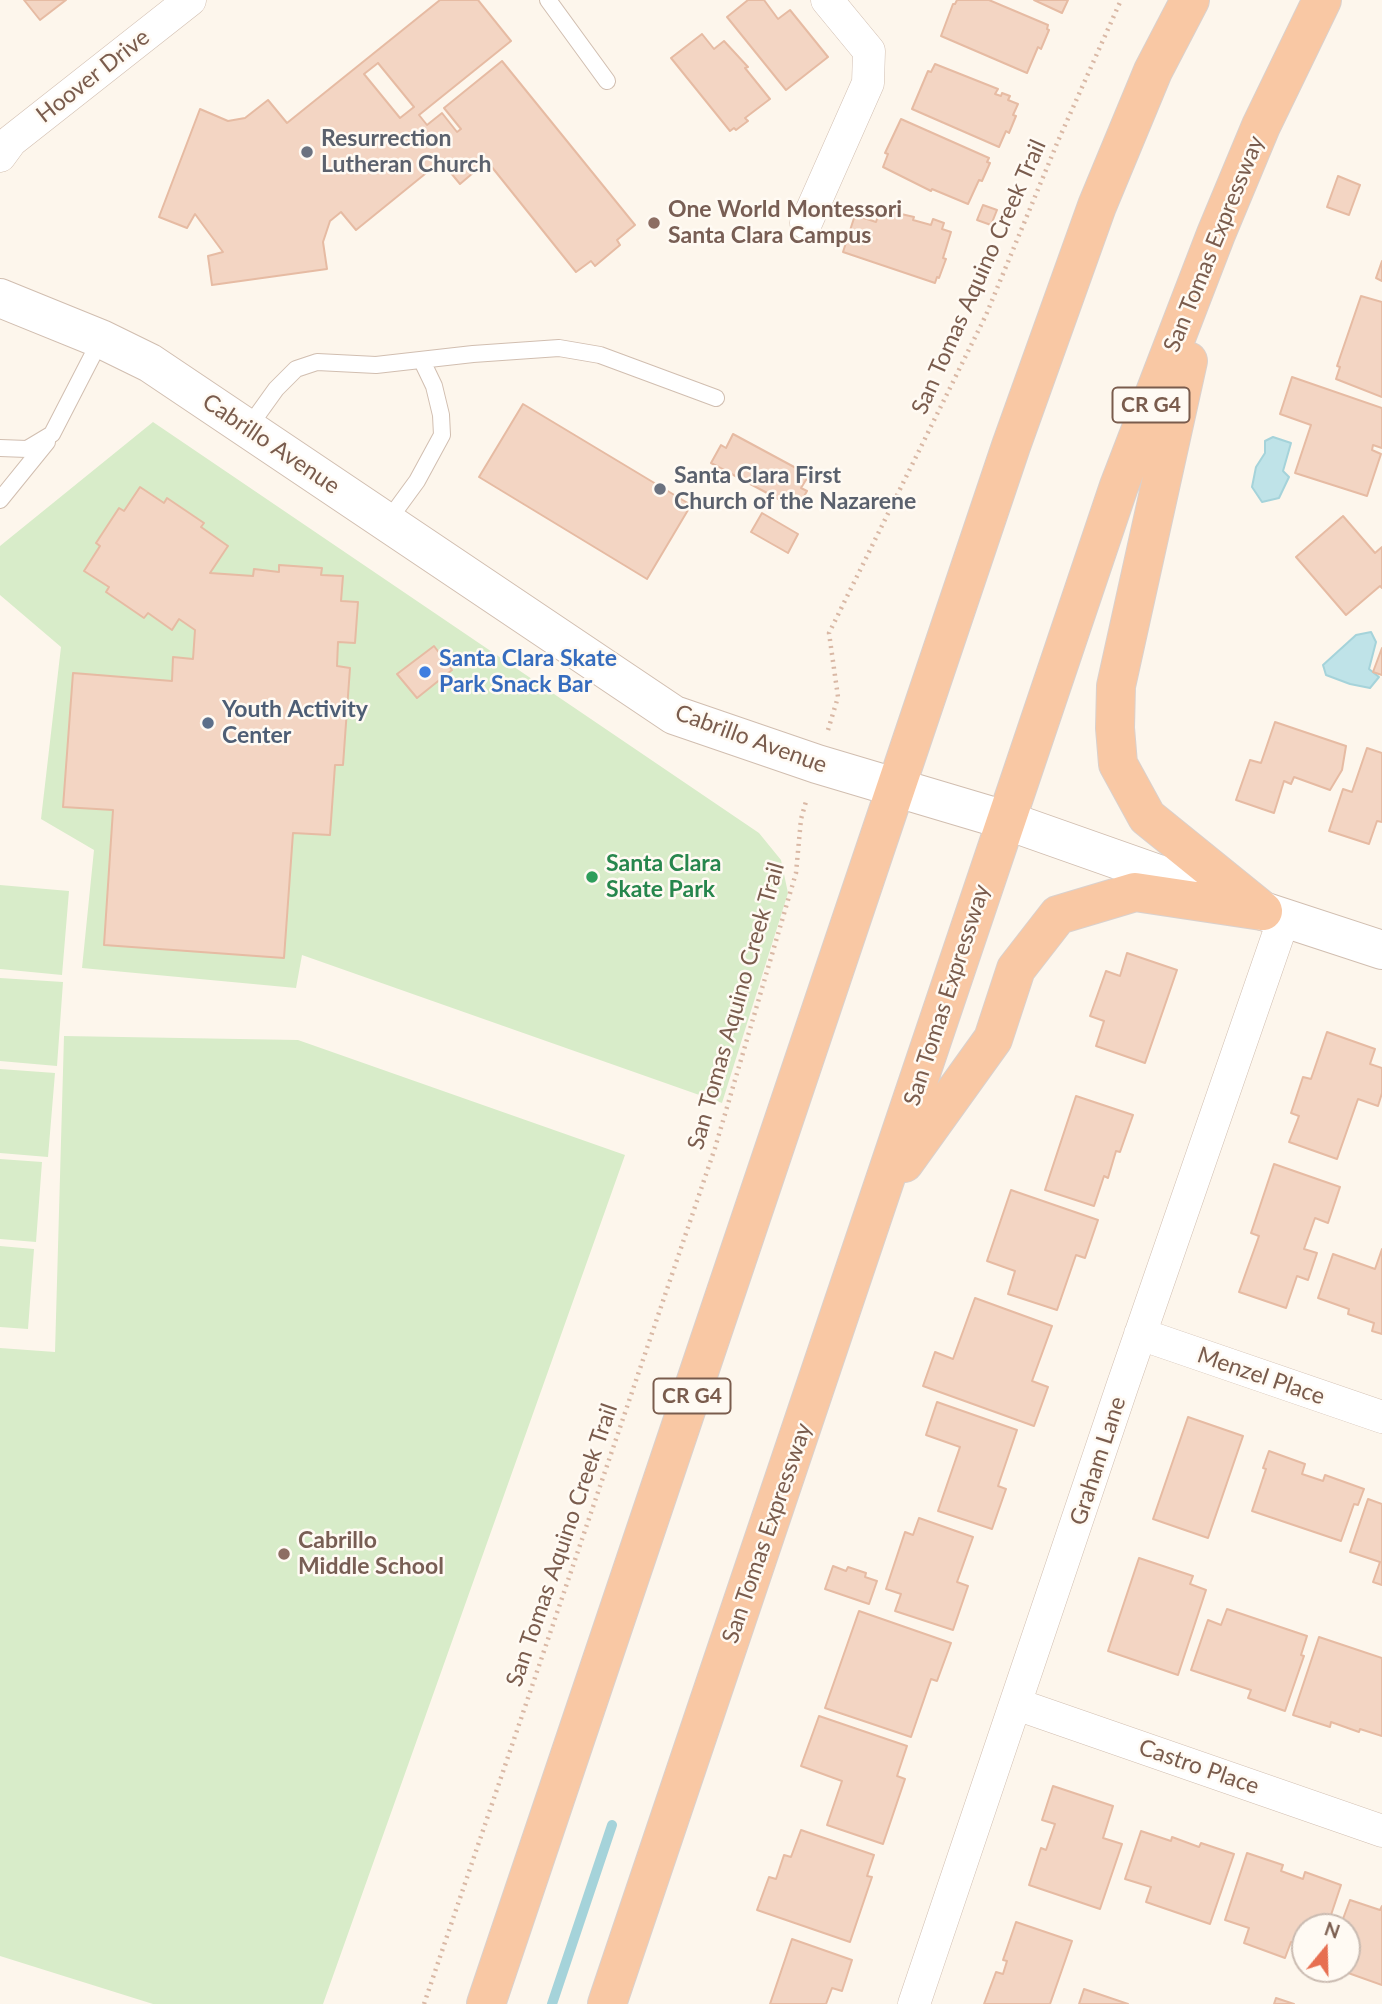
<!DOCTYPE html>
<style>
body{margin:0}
#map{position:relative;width:1382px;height:2004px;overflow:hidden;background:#fdf6ec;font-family:Lato,sans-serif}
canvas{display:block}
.north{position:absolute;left:1291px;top:1913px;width:70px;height:70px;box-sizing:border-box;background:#fffaf3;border:2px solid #cabbb1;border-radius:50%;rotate:19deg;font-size:19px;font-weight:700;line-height:28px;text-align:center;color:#7a5c4d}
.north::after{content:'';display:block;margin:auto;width:24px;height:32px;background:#e76f51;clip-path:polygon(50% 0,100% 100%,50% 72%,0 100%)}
</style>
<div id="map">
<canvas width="1382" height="2004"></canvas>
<div class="north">N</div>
</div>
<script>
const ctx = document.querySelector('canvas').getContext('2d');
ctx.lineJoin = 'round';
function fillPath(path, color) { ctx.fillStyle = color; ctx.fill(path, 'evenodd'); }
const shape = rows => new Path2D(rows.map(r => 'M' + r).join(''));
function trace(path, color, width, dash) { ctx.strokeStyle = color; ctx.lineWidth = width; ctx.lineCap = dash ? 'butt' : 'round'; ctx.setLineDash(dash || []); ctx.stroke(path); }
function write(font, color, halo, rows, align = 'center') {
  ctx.font = font + ' Lato,sans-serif'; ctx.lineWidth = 5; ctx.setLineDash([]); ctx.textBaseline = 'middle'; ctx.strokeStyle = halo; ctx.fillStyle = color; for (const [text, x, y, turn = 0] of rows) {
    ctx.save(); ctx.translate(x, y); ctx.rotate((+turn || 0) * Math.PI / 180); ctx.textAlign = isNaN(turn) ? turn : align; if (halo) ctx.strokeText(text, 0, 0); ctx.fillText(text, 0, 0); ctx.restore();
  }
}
const green = shape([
 [153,422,759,833,781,860,788,893,722,1103,302,955,296,988,82,968,94,850,41,819,61,647,0,595,0,546],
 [0,885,69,891,62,975,0,969],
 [0,978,63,982,57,1066,0,1061],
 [64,1036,298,1040,625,1155,323,2004,153,2004,0,1956,0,1348,55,1352],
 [0,1069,55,1073,48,1157,0,1153],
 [0,1159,42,1162,36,1242,0,1239],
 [0,1246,34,1249,28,1329,0,1327]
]);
const water = shape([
 [1273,437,1291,443,1283,471,1289,477,1279,498,1262,502,1252,487,1256,467,1265,453,1265,441,1273,437],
 [1371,632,1376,642,1369,669,1379,677,1370,688,1350,684,1326,675,1323,665,1356,635,1371,632]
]);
const stream = shape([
 [552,2004,612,1825]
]);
const building = shape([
 [24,0,66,0,40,20,24,0],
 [440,0,478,0,511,41,419,115,427,125,442,113,457,132,461,129,444,108,502,61,635,225,617,240,620,245,595,266,591,261,576,272,487,161,460,184,441,161,356,230,341,212,330,221,323,242,327,269,212,285,208,256,223,252,195,214,187,228,159,217,200,109,228,121,245,118,268,100,287,123,440,0],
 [378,63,414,107,400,118,364,74,378,63],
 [748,0,764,0,778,19,790,10,828,57,786,90,727,17,748,0],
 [957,0,989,0,1048,25,1047,29,1049,30,1041,49,1038,47,1027,73,941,36,953,4,955,4,957,0],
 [1034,0,1068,0,1062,13,1034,0],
 [702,34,714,49,724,41,748,67,745,68,770,99,745,118,748,121,736,130,734,128,730,131,671,58,702,34],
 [935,64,998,89,995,94,1001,96,1002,93,1010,96,1008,100,1018,104,1013,115,1016,116,1009,133,1006,131,999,147,912,109,928,71,931,72,935,64],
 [901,119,989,158,987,162,990,163,982,181,979,180,968,204,932,189,931,191,883,167,888,154,885,153,901,119],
 [1338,176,1360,185,1349,215,1327,207,1338,176],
 [983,205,997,210,991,225,977,220,983,205],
 [880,209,914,217,913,220,931,225,933,219,944,223,942,229,951,232,943,258,946,259,939,278,937,277,935,283,843,252,855,215,876,222,880,209],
 [1382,261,1382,281,1376,278,1382,261],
 [1361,296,1382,302,1382,397,1336,379,1340,367,1337,366,1361,296],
 [1292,377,1382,408,1382,448,1373,445,1372,450,1381,454,1367,496,1295,473,1311,425,1280,414,1292,377],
 [523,404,691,505,647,579,479,477,523,404],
 [733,434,809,475,801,488,807,491,797,509,711,463,721,445,726,448,733,434],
 [140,487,164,503,167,498,204,523,201,527,228,546,210,573,253,576,254,569,279,572,279,565,322,568,321,575,343,576,341,601,358,602,355,643,338,642,337,666,350,668,343,765,335,765,330,835,293,833,284,958,104,945,113,810,63,807,73,673,172,681,173,657,193,659,195,630,179,619,172,630,148,613,144,618,106,592,109,587,84,571,100,546,96,543,119,508,124,511,140,487],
 [762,513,798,534,788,553,751,532,762,513],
 [1343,516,1375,553,1382,547,1382,588,1380,586,1346,615,1296,557,1343,516],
 [434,646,452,670,417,698,397,674,434,646],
 [1382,648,1382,675,1373,672,1382,648],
 [1275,722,1346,746,1342,770,1330,790,1294,777,1291,784,1284,781,1274,813,1236,800,1250,760,1261,763,1275,722],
 [1367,748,1382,753,1382,822,1377,821,1369,844,1329,831,1343,789,1352,792,1367,748],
 [1127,953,1177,970,1145,1063,1096,1046,1104,1021,1090,1016,1106,971,1120,976,1127,953],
 [1327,1032,1375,1049,1370,1064,1382,1068,1382,1093,1378,1106,1358,1099,1337,1159,1289,1142,1299,1116,1291,1113,1303,1077,1311,1079,1327,1032],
 [1076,1096,1133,1115,1120,1152,1116,1151,1108,1178,1104,1176,1094,1206,1045,1190,1076,1096],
 [1274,1164,1340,1187,1328,1223,1315,1218,1304,1249,1317,1253,1308,1280,1297,1276,1286,1308,1239,1292,1259,1236,1251,1233,1274,1164],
 [1011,1190,1098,1220,1085,1258,1076,1255,1057,1310,1008,1294,1015,1271,987,1261,1011,1190],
 [1382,1249,1382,1334,1372,1331,1374,1323,1348,1314,1349,1309,1318,1298,1333,1254,1375,1269,1382,1249],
 [975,1298,1052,1326,1032,1381,1048,1387,1034,1426,923,1386,935,1352,953,1359,975,1298],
 [937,1402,1017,1430,998,1486,1006,1489,992,1529,938,1511,960,1447,926,1435,937,1402],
 [1188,1417,1243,1436,1208,1538,1153,1519,1188,1417],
 [1269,1451,1305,1464,1302,1474,1323,1481,1325,1475,1364,1489,1358,1505,1354,1504,1341,1541,1252,1511,1266,1469,1263,1468,1269,1451],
 [1368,1499,1382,1504,1382,1585,1373,1582,1380,1562,1350,1552,1368,1499],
 [919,1518,973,1537,957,1582,968,1586,953,1630,895,1611,901,1594,886,1589,905,1532,913,1535,919,1518],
 [1139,1558,1193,1576,1190,1584,1206,1590,1178,1675,1108,1651,1139,1558],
 [833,1566,846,1571,848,1567,866,1573,865,1577,877,1581,869,1604,825,1589,833,1566],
 [1227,1609,1307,1636,1301,1655,1304,1656,1285,1711,1248,1698,1251,1690,1191,1670,1208,1620,1221,1625,1227,1609],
 [859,1611,951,1643,937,1681,931,1679,911,1737,825,1708,859,1611],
 [1319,1637,1382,1658,1382,1736,1360,1729,1359,1732,1331,1722,1330,1727,1293,1715,1319,1637],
 [819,1716,907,1746,897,1776,905,1779,883,1844,827,1825,842,1781,801,1766,819,1716],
 [1053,1786,1113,1806,1103,1838,1122,1844,1100,1909,1029,1885,1041,1848,1046,1850,1055,1824,1042,1820,1053,1786],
 [801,1830,874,1855,867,1876,872,1877,850,1942,757,1910,769,1877,776,1879,784,1855,791,1857,801,1830],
 [1141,1831,1171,1841,1172,1837,1199,1847,1201,1843,1234,1854,1210,1924,1146,1902,1151,1887,1125,1879,1141,1831],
 [1247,1853,1283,1865,1281,1871,1303,1879,1305,1872,1341,1885,1327,1927,1305,1927,1305,1946,1291,1942,1285,1958,1244,1943,1249,1928,1225,1920,1247,1853],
 [1350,1900,1380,1910,1382,1906,1382,1985,1337,1969,1347,1969,1347,1927,1340,1927,1350,1900],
 [1016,1922,1072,1941,1050,2004,984,2004,996,1972,1003,1974,1007,1961,1003,1960,1016,1922],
 [792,1939,852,1960,842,1991,832,1988,826,2004,770,2004,792,1939],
 [1084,1989,1128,2004,1079,2004,1084,1989],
 [1276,1998,1294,2004,1274,2004,1276,1998]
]);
const path = shape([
 [828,730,838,697,829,633,986,315,1058,141,1121,0],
 [424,2004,715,1148,796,873,801,819,807,798]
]);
const service = shape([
 [548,0,607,81],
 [248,428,276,389,296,369,317,362,376,365,473,354,559,348,600,355,716,398],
 [0,448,27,449,52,434,101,339],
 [0,500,47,442],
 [387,522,417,481,442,435,441,415,434,386,422,361]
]);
const minor = shape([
 [0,156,11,141,190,0],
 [806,223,868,83,869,51,827,0],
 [1140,1334,1382,1417],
 [1016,1704,1382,1831],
 [914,2004,1122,1387,1284,918]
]);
const tertiary = shape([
 [0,298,101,339,150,363,674,715,817,764,1005,820,1263,911,1382,950]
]);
const trunk = shape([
 [1188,361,1116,686,1115,728,1118,764,1147,817,1263,911],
 [904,1163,993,1039,1016,969,1058,915,1135,892,1262,911],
 [486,2004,1011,446,1097,206,1153,71,1190,0],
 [607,2004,1119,486,1216,234,1261,126,1322,0]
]);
const markers = [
 [307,152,7,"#6b7280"],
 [654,223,7,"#8d6e63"],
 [660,489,7,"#6b7280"],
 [425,672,7,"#3f7fe0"],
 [208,723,7,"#5c6f8a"],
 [592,877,7,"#2e9e5b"],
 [284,1554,7,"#8d6e63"]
];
const shields = [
 [1151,405,77],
 [692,1396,77]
];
const shieldNames = [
 ["CR G4",1151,405],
 ["CR G4",692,1396]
];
const streetNames = [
 ["Hoover Drive",93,76,-38],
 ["San Tomas Expressway",1214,244,-68],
 ["San Tomas Aquino Creek Trail",979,277,-66],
 ["Cabrillo Avenue",271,444,34],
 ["Cabrillo Avenue",751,739,20],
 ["San Tomas Expressway",947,995,-72],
 ["San Tomas Aquino Creek Trail",736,1006,-74],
 ["Menzel Place",1261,1376,19],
 ["Graham Lane",1098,1461,-72],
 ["San Tomas Expressway",767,1533,-71],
 ["San Tomas Aquino Creek Trail",562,1545,-71],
 ["Castro Place",1199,1767,19]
];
const worshipNames = [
 ["Resurrection",321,139],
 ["Lutheran Church",321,165],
 ["Santa Clara First",674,476],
 ["Church of the Nazarene",674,502]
];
const educationNames = [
 ["One World Montessori",668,210],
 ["Santa Clara Campus",668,236],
 ["Cabrillo",298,1541],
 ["Middle School",298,1567]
];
const shopNames = [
 ["Santa Clara Skate",439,659],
 ["Park Snack Bar",439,685]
];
const serviceNames = [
 ["Youth Activity",222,710],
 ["Center",222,736]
];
const leisureNames = [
 ["Santa Clara",606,864],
 ["Skate Park",606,890]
];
fillPath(green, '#d8ecc9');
fillPath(water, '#bfe3e8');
trace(water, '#a5d3da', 2);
trace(stream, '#a5d3da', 10);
fillPath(building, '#f3d5c3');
trace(building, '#e6bba3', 2);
trace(service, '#d1beb0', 18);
trace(minor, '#d1beb0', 33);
trace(tertiary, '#d1beb0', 40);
trace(trunk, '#dad1cd', 40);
trace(path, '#d9b8a5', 4.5, [2, 5]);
trace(service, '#fff', 16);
trace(minor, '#fff', 32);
trace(tertiary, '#fff', 38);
trace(trunk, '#f9c8a4', 38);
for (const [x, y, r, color] of markers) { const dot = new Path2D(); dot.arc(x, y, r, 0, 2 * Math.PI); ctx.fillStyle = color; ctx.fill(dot); trace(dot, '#fffaf3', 2.5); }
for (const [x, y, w] of shields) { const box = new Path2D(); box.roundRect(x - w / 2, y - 17.5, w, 35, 5); ctx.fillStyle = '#fffaf3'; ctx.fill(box); trace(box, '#7a5c4d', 2); }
write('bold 21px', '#7a5c4d', null, shieldNames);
write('23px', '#7a5c4d', '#fffaf3', streetNames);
write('bold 23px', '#5b616d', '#fffaf3', worshipNames, 'left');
write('bold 23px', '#785e54', '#fffaf3', educationNames, 'left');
write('bold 23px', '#366cbe', '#fffaf3', shopNames, 'left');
write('bold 23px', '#4e5e75', '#fffaf3', serviceNames, 'left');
write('bold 23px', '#27864d', '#fffaf3', leisureNames, 'left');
</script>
